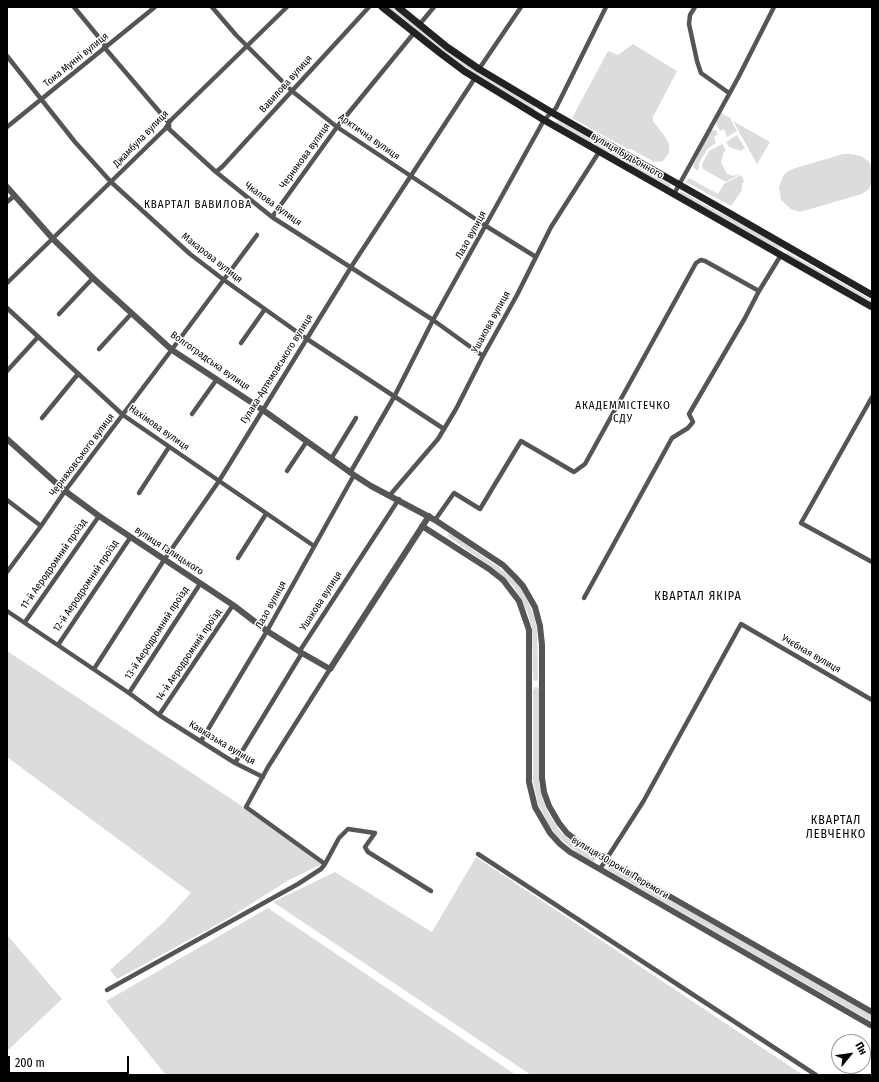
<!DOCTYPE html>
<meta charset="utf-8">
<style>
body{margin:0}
#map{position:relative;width:879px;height:1082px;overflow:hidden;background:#fff;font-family:"Fira Sans Condensed",sans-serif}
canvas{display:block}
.frame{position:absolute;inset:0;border:8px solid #000;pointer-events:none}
.north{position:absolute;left:831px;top:1034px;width:40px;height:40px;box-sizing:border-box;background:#fff;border:1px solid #999;border-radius:50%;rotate:61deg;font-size:11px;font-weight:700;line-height:16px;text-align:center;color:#000}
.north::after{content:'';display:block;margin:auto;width:14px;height:18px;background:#000;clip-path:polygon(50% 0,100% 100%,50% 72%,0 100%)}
.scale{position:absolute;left:8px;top:1056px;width:121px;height:18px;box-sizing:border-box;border:2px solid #000;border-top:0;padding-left:5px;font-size:12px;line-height:14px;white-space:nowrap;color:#000;-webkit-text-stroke:3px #fff;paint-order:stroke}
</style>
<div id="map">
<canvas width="879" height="1082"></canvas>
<div class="frame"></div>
<div class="north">Пн</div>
<div class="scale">200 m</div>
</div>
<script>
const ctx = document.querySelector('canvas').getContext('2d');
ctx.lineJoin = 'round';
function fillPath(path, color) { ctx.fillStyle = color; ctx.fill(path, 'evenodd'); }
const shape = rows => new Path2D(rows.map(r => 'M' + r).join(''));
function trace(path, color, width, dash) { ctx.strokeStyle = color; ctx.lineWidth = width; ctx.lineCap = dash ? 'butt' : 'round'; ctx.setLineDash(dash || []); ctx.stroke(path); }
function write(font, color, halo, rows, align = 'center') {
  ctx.font = font + ' "Fira Sans Condensed",sans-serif'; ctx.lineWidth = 3; ctx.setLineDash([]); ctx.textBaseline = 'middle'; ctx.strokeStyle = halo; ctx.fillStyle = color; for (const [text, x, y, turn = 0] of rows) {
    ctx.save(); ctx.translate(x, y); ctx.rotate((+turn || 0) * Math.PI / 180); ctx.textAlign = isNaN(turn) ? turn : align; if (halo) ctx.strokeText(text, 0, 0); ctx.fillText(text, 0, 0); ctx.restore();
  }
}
const green = shape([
 [387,7,393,7,446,50,534,106,535,109,534,110,456,62],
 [633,44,677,71,653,117,653,121,666,138,669,144,669,153,663,161,654,162,631,149,628,149,572,118,608,51,618,55],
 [721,113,730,118,737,131,727,137,724,129,720,131,715,122],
 [557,121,559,121,671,185,669,188,556,123],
 [733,121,770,142,757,164],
 [711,130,716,130,718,134,714,137,716,143,708,148,699,163,699,169,697,170,694,168,693,165],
 [737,135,745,148,741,151,729,147,726,142],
 [722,144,726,150,724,152,721,162,727,174,733,176,740,174,726,182,703,169,702,164,709,151],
 [843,154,850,154,861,156,868,161,871,166,872,181,869,189,862,194,800,212,791,209,781,200,779,187,783,176,787,172,792,169],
 [741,175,744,181,742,184,742,190,731,206,686,182,689,178,718,194,724,184],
 [681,191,716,211,731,218,781,247,781,248,778,250,679,193],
 [787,252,872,300,872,304,785,254],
 [450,533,508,574,515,580,525,594,534,616,537,630,538,679,536,681,534,681,533,678,532,627,527,611,519,596,513,586,497,571,449,537,448,535],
 [7,651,260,818,322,864,289,880,227,919,117,979,110,970,163,923,191,893,7,757],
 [535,687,537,687,539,690,539,784,546,809,559,830,578,847,595,857,596,859,594,862,579,854,558,837,550,827,538,804,533,781,533,691],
 [476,857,803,1075,531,1075,273,902,335,872,432,932],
 [608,866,611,866,872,1015,872,1022,608,870],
 [268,908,516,1075,166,1075,106,1001],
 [7,935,62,999,7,1051]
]);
const minor = shape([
 [74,7,106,46],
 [212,7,236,35,292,91,337,127,486,226,536,257],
 [695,7,690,15,689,24,697,61,701,73,729,93],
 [419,25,434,7],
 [104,47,169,123,169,129,216,172,272,217,433,320,483,356],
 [7,56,75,142,111,182,190,254,224,280,307,339,444,429],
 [479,69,521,7],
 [7,127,155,7],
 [216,172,223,166,369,7],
 [674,194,738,78,774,7],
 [7,202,14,196],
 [272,217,337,127,414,33],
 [7,283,165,129,171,120,287,7],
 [7,308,123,415,314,546],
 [59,314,93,278],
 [241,343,265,309],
 [99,349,132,313],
 [7,371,38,337],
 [872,397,801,523,872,562],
 [192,414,217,379],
 [42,418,78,374],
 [331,459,356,418],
 [287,471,307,441],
 [350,473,394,397,433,320,544,120,556,108,606,7],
 [139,493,169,447],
 [390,495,438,439,456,409,483,356,517,295,551,227,599,152],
 [7,500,41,526],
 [435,520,454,493,480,509,521,441,574,472,585,464,696,263,699,261,701,260,705,261,759,291],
 [238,558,266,514],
 [7,572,41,526,65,491,170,352,257,235],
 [584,598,672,438,688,428,693,422,689,414,745,318,759,291,781,255],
 [7,611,129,693,159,715,235,763,263,777],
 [25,622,99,516],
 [58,645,130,538],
 [299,652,399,499],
 [94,669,164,560,219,481,353,264,475,78],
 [330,669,268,767,246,807,325,864,339,838,348,829,375,833,365,847,368,852,431,891],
 [129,693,200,584],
 [159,715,233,605],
 [201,741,267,631,354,475],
 [235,763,302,653],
 [478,854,816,1075],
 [600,869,643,802,741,624,872,700],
 [107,990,298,884,321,869,325,864]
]);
const tertiary = shape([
 [7,187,53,239,93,278,172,350,263,410,354,475,371,486,435,520,503,565,515,577,523,586,535,607,540,626,542,645,542,778,544,792,549,806,559,823,567,833,577,841,606,860,872,1012],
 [7,439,65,491,99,516,233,605,267,631,302,653,330,669,429,516],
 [422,526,489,569,503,580,519,601,529,630,529,782,535,807,550,833,560,844,570,852,872,1026]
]);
const secondary = shape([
 [382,7,440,53,464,71,544,120,872,307],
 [398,7,447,47,479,69,551,112,731,214,872,295]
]);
const streetNames = [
 ["Тома Мунні вулиця",76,60,-39],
 ["Вавилова вулиця",286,84,-48],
 ["Арктична вулиця",369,137,35],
 ["Джамбула вулиця",141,139,-46],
 ["Чернякова вулиця",305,156,-54],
 ["вулиця Будьонного",627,156,30],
 ["Чкалова вулиця",273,204,36],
 ["Лазо вулиця",471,235,-61],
 ["Макарова вулиця",212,258,38],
 ["Ушакова вулиця",491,322,-61],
 ["Волгоградська вулиця",210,361,35],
 ["Гулака-Артемовського вулиця",277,369,-58],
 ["Нахімова вулиця",159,428,35],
 ["Черняховського вулиця",82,455,-53],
 ["вулиця Галицького",169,551,33],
 ["11-й Аеродромний проїзд",54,564,-55],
 ["12-й Аеродромний проїзд",86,586,-56],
 ["Ушакова вулиця",321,601,-57],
 ["Лазо вулиця",271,605,-61],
 ["13-й Аеродромний проїзд",157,633,-57],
 ["Учєбная вулиця",811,654,30],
 ["14-й Аеродромний проїзд",189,655,-56],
 ["Кавказька вулиця",222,743,31],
 ["вулиця 30 років Перемоги",620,868,31]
];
const neighbourhoodNames = [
 ["КВАРТАЛ ВАВИЛОВА",198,205],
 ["АКАДЕММІСТЕЧКО",623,406],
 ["СДУ",623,419]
];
const quarterNames = [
 ["КВАРТАЛ ЯКІРА",698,597],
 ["КВАРТАЛ",836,821],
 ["ЛЕВЧЕНКО",836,835]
];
fillPath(green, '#dcdcdc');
trace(minor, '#555', 4.5);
trace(tertiary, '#555', 6);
trace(secondary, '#222', 7);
write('10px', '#000', '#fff', streetNames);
ctx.letterSpacing = '1px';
write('11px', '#000', '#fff', neighbourhoodNames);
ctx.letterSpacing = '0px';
ctx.letterSpacing = '1px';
write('12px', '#000', '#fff', quarterNames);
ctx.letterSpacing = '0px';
</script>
